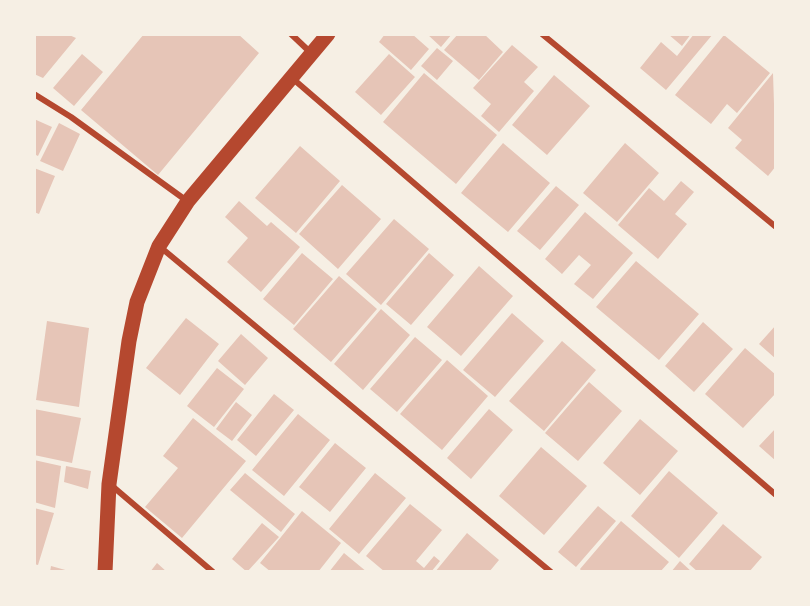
<!DOCTYPE html>
<style>
body{margin:0}
#map{position:relative;width:810px;height:606px;overflow:hidden;background:#f6efe4;font-family:"Titillium Web",sans-serif}
canvas{display:block}
.frame{position:absolute;inset:0;border:36px solid #f6efe4;pointer-events:none}
</style>
<div id="map">
<canvas width="810" height="606"></canvas>
<div class="frame"></div>
</div>
<script>
const ctx = document.querySelector('canvas').getContext('2d');
ctx.lineJoin = 'round';
function fillPath(path, color) { ctx.fillStyle = color; ctx.fill(path, 'evenodd'); }
const shape = rows => new Path2D(rows.map(r => 'M' + r).join(''));
function trace(path, color, width, dash) { ctx.strokeStyle = color; ctx.lineWidth = width; ctx.lineCap = dash ? 'butt' : 'round'; ctx.setLineDash(dash || []); ctx.stroke(path); }
const building = shape([
 [34,34,67,34,76,38,43,78,34,74],
 [144,34,238,34,259,53,158,175,81,110],
 [385,34,412,34,429,49,411,70,379,42],
 [427,34,452,34,441,47],
 [458,34,484,34,503,52,479,80,444,50],
 [668,34,691,34,682,46],
 [694,34,713,34,666,90,640,68,661,42,677,56],
 [724,35,770,73,737,113,727,104,711,124,675,95],
 [512,45,538,67,524,82,534,91,499,132,481,116,491,104,473,88],
 [437,48,453,61,437,80,421,66],
 [82,54,103,72,74,106,53,88],
 [389,54,415,77,381,115,355,92],
 [424,73,497,135,456,184,383,122],
 [773,73,776,166,768,176,735,148,742,140,728,128],
 [554,75,590,106,547,155,512,125],
 [34,119,52,127,38,156,34,154],
 [59,123,80,134,63,171,40,161],
 [503,143,550,183,508,232,461,193],
 [625,143,659,173,617,222,583,193],
 [300,146,340,181,296,233,255,198],
 [34,168,55,176,39,214,34,212],
 [681,181,694,192,675,214,687,224,658,259,618,225,649,188,664,201],
 [342,185,381,219,338,269,299,234],
 [556,186,579,205,540,250,517,231],
 [239,201,267,226,271,222,300,247,261,292,227,262,248,238,225,217],
 [585,212,633,253,593,299,574,284,591,265,579,255,562,274,545,259],
 [394,219,429,249,381,305,346,274],
 [302,253,333,279,294,325,263,299],
 [429,253,454,275,411,325,386,304],
 [636,261,699,314,659,360,596,307],
 [479,266,513,296,461,356,427,327],
 [339,276,377,309,331,362,293,329],
 [381,309,410,335,363,390,334,364],
 [512,313,544,341,495,397,463,370],
 [186,318,219,344,180,395,146,368],
 [47,321,89,328,79,407,36,400],
 [703,322,733,349,694,392,665,366],
 [776,325,776,359,759,344],
 [241,334,268,358,245,385,218,361],
 [415,337,442,360,397,412,370,389],
 [562,341,596,370,544,431,509,401],
 [745,348,776,375,776,393,743,428,705,394],
 [447,360,488,396,442,450,400,414],
 [217,368,244,389,214,427,187,406],
 [589,382,622,411,578,461,545,433],
 [274,394,294,410,256,456,237,440],
 [236,402,252,415,232,441,216,429],
 [34,409,81,418,72,463,34,455],
 [489,409,513,430,471,479,447,458],
 [298,414,330,440,284,496,252,470],
 [193,418,246,461,182,538,145,507,178,468,163,456],
 [640,419,678,451,640,495,603,463],
 [776,428,776,461,759,446],
 [335,443,366,468,330,512,299,487],
 [541,447,587,486,544,535,499,496],
 [34,460,61,466,55,508,34,502],
 [66,466,91,471,88,489,64,482],
 [669,471,718,513,679,558,631,516],
 [245,473,295,514,281,532,230,490],
 [375,473,406,498,359,554,329,529],
 [410,504,442,530,416,561,424,568,434,556,440,561,431,572,385,572,366,556],
 [598,506,616,521,576,567,558,552],
 [34,508,54,513,38,565,34,564],
 [302,511,341,543,318,572,271,572,260,563],
 [621,521,669,562,660,572,582,572,580,569],
 [262,523,279,537,247,572,232,559],
 [723,524,762,557,749,572,698,572,689,564],
 [467,533,499,560,489,572,435,572],
 [344,553,367,572,329,572],
 [680,561,692,572,671,572],
 [157,563,167,572,150,572],
 [51,566,69,571,69,572,50,572]
]);
const minor = shape([
 [291,34,310,52],
 [542,34,776,227],
 [292,78,776,495],
 [34,94,71,117,187,201],
 [159,246,551,572],
 [111,485,213,572]
]);
const primary = shape([
 [105,572,109,484,129,341,137,302,159,246,188,201,328,34]
]);
fillPath(building, '#e6c5b7');
trace(minor, '#b5482f', 6);
trace(primary, '#b5482f', 15);
</script>
